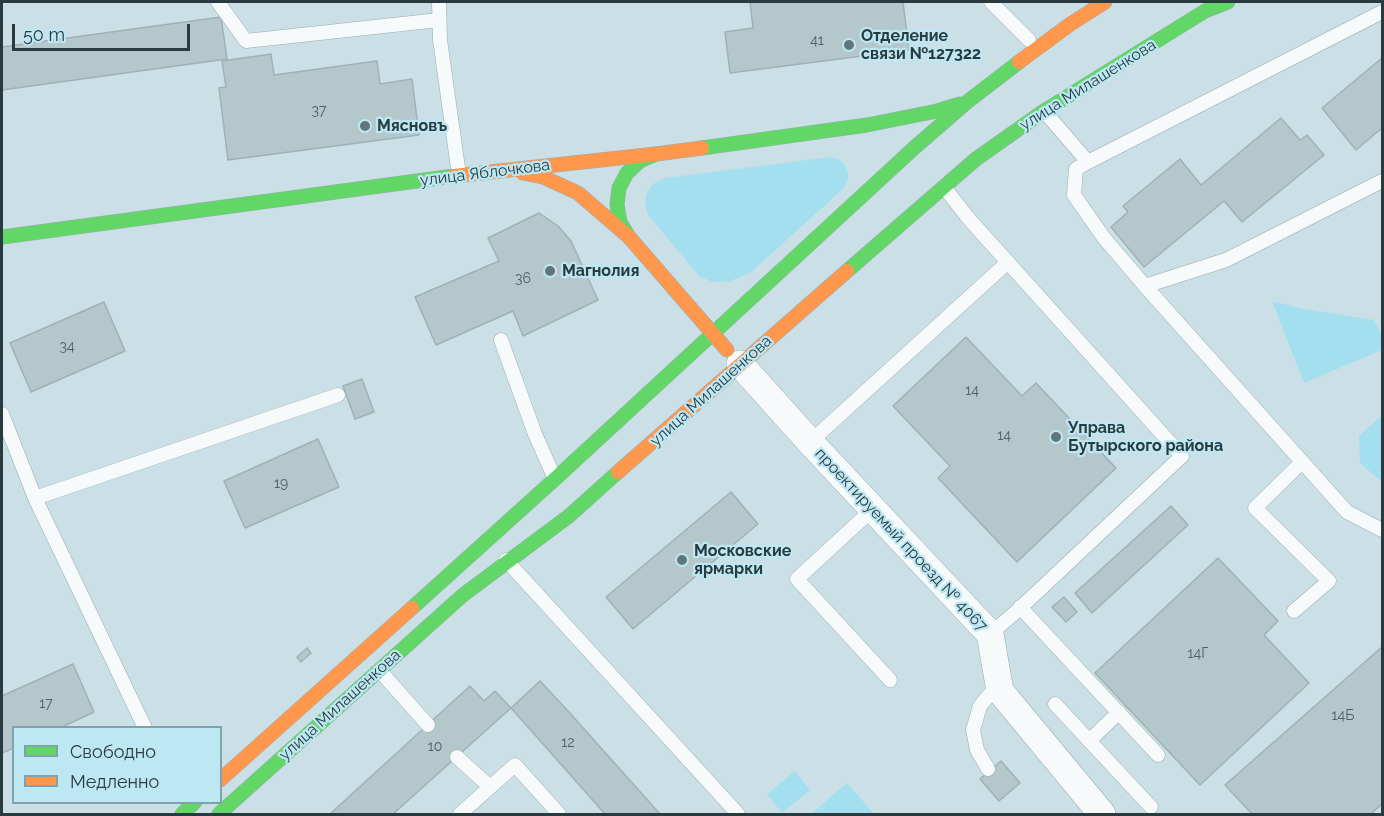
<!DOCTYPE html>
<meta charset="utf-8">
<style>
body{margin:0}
#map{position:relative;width:1384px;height:816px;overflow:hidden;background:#cae0e6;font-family:Raleway,sans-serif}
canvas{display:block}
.frame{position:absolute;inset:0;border:3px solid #2a3b40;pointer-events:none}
.legend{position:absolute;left:12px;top:726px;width:210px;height:78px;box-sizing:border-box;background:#bde7f3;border:2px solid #82a2ab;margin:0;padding:8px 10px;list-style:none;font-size:18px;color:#2a3b40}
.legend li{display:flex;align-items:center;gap:12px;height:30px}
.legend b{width:30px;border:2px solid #82a2ab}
.scale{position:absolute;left:12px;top:24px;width:178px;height:27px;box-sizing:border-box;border:3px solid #2a3b40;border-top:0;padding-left:8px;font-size:18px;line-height:21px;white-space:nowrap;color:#2a3b40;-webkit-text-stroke:4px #bde7f3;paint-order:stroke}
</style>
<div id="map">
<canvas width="1384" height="816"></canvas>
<div class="frame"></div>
<ul class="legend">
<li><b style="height:8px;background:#63d668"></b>Свободно</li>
<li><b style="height:8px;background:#ff974d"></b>Медленно</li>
</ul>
<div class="scale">50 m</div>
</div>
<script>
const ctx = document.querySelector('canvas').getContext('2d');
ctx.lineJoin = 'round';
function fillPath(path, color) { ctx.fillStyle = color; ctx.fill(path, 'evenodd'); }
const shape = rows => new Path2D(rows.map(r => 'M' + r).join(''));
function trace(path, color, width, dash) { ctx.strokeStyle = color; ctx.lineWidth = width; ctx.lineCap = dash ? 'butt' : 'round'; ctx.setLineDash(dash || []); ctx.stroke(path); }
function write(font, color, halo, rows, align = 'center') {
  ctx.font = font + ' Raleway,sans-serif'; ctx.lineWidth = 4.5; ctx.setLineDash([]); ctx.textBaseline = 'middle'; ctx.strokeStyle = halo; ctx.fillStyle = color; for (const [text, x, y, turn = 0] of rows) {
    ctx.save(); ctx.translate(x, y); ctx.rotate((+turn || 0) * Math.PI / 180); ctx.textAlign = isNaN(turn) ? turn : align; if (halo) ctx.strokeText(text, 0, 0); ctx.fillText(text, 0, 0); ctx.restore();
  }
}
const green = shape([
 [831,157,840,160,845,165,848,172,848,179,844,188,750,273,730,281,713,282,700,277,648,215,645,202,647,192,653,184,665,178],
 [1272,301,1303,309,1374,320,1382,336,1382,350,1304,383],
 [1382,415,1382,482,1360,463,1359,436],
 [795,771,810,790,782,813,767,794],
 [847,783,874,814,811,814]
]);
const building = shape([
 [750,2,903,2,909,50,730,73,725,32,753,28,750,2],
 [221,17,227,59,2,90,2,47,221,17],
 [271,54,274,75,377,61,380,84,412,79,419,135,228,160,219,88,226,87,222,61,271,54],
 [1382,58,1382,128,1356,150,1322,108,1382,58],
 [1281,118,1300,140,1307,135,1324,155,1242,222,1224,201,1144,267,1111,227,1128,212,1123,206,1180,159,1201,185,1281,118],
 [539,213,558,226,571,241,598,300,523,336,513,311,436,345,415,297,499,261,488,238,539,213],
 [104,302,125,351,31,392,10,343,104,302],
 [966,337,1022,396,1036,383,1116,468,1017,562,938,478,950,466,893,406,966,337],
 [362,379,374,412,355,419,343,386,362,379],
 [318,439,339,487,245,528,224,481,318,439],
 [731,492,758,524,633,629,606,597,731,492],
 [1171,506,1188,525,1092,613,1075,593,1171,506],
 [1218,558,1278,621,1264,635,1309,683,1200,785,1095,673,1218,558],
 [1064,597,1077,612,1066,622,1052,607,1064,597],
 [1382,647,1382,804,1371,814,1252,814,1225,785,1382,647],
 [307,648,311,653,301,662,297,657,307,648],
 [73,664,94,712,60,728,14,728,14,748,2,753,2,696,73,664],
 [540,681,568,711,660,814,605,814,511,708,540,681],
 [470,686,484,701,495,691,511,708,393,814,330,814,470,686],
 [1001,761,1020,783,999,801,980,779,1001,761]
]);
const lane = shape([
 [218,2,246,41,439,20],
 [439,2,440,40,459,175],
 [991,2,1029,40],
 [1044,111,1088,162,1382,12],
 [1088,162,1076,169,1074,195,1104,238,1145,286],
 [1382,181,1226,260,1145,286,1347,512,1382,530],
 [944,187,969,219,1182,456,1017,611,990,634],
 [501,340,535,434,555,479],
 [2,414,35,498,145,728],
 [810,442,1008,262],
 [35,498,338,395],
 [873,509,797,579,890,680],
 [506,560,738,814],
 [1020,607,1158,755],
 [1294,611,1329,581,1255,508,1302,462],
 [379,670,428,725],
 [1055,704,1151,807],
 [1089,741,1119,712],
 [457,757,490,787],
 [988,769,977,750,973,730,980,706,989,695,1000,691],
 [460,814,515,765,559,814]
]);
const street = shape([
 [740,364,810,442,990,634,1000,691,1102,814]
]);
const fast = shape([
 [702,148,867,125,937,111,960,104],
 [2,237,454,176],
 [629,237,620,222,617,205,619,188,627,173,640,161,656,154],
 [847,271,976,159,1044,111,1205,11,1228,2],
 [412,608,555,479,914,148,967,102,1019,62],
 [182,814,195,802],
 [219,814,463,595,569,516,618,472]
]);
const slow = shape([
 [1019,62,1069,25,1105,2],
 [523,173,543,177,578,193,629,237,727,350],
 [454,176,656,154,702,148],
 [618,472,847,271],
 [220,780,412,608]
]);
const markers = [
 [849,45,6,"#62757a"],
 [365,126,6,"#62757a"],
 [550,271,6,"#62757a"],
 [1056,437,6,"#62757a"],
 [682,560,6,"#62757a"]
];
const numberNames = [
 ["41",817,41],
 ["37",319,111],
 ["36",523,279],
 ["34",67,347],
 ["14",972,391],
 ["14",1004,436],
 ["19",281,484],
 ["14Г",1198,654],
 ["17",46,704],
 ["14Б",1343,716],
 ["12",568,743],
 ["10",435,747]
];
const poiNames = [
 ["Отделение",861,36],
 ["связи №127322",861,54],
 ["Мясновъ",377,126],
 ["Магнолия",562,271],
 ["Управа",1068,428],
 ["Бутырского района",1068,446],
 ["Московские",694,551],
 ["ярмарки",694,569]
];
const streetNames = [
 ["улица Милашенкова",1088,85,-32],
 ["улица Яблочкова",485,173,-7],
 ["улица Милашенкова",711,391,-42],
 ["проектируемый проезд № 4067",901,540,47],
 ["улица Милашенкова",340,705,-42]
];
fillPath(green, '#a3dfef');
fillPath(building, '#b4c7cb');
trace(building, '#a0b1b6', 1.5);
trace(lane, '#99abb0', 15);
trace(street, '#99abb0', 28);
trace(fast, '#99abb0', 15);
trace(slow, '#99abb0', 15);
trace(lane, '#f7fafb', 14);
trace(street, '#f7fafb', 27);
trace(fast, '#63d668', 14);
trace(slow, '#ff974d', 14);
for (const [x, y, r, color] of markers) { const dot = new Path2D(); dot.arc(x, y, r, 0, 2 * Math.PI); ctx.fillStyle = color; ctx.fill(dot); trace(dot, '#bde7f3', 2); }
write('14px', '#4f6065', null, numberNames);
write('bold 16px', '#2a3b40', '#bde7f3', poiNames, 'left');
write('16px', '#2a3b40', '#bde7f3', streetNames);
</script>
